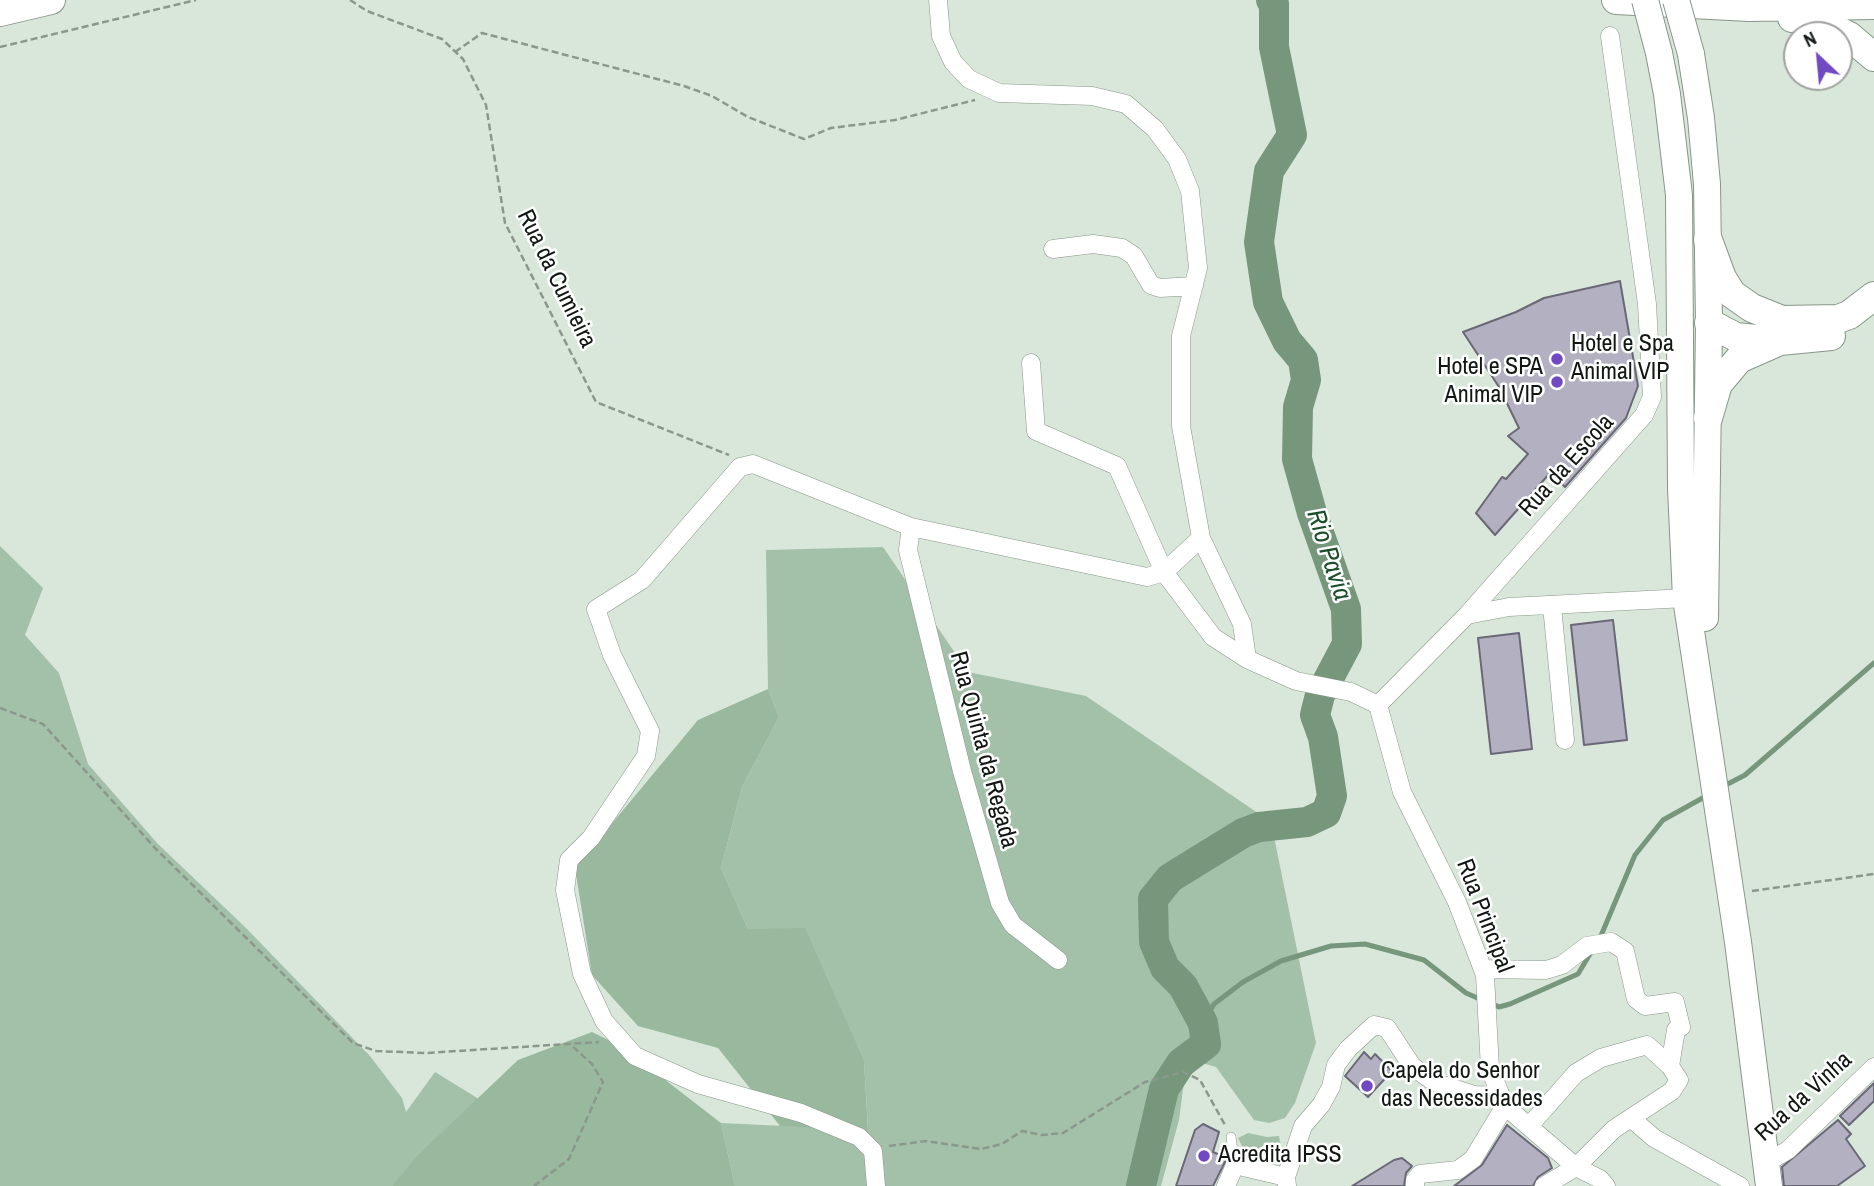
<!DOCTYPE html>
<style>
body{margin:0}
#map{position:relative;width:1874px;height:1186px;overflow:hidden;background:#d8e7da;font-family:"Archivo Narrow",sans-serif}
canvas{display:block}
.north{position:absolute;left:1783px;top:21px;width:70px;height:70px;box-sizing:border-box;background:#fff;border:2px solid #a0a2a0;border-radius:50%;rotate:334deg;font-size:19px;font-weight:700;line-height:28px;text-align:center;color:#111712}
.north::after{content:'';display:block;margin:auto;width:24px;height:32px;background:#7149c2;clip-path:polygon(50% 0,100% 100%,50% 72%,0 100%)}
</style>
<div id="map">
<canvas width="1874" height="1186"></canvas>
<div class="north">N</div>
</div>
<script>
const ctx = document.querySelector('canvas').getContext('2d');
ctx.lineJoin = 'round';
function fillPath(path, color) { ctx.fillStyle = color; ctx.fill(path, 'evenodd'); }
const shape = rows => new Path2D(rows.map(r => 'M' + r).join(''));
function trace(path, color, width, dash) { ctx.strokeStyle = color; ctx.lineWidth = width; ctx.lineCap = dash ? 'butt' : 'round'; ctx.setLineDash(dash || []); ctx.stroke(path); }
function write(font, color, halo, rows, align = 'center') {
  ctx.font = font + ' "Archivo Narrow",sans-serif'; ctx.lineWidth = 5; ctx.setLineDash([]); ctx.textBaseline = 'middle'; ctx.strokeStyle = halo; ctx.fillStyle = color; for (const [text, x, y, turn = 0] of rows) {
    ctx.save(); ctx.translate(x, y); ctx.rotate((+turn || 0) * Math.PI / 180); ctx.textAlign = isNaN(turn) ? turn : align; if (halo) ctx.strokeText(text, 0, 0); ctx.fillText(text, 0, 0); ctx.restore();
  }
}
const green = shape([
 [0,546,43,588,25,635,59,673,88,764,158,844,245,927,370,1056,402,1098,406,1112,435,1072,487,1104,392,1186,0,1186],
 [883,547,968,672,1086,696,1271,822,1316,1043,1295,1103,1285,1118,1269,1123,1254,1120,1216,1067,1202,1063,1184,1082,1179,1120,1161,1186,735,1186,721,1123,868,1130,864,1061,748,929,721,868,742,787,779,717,768,689,766,550],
 [1248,1133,1267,1137,1279,1136,1282,1152,1279,1162,1269,1160,1254,1163,1248,1158,1238,1138]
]);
const forest = shape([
 [768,689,779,717,742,787,721,868,748,929,805,928,864,1061,868,1131,780,1126,718,1048,638,1026,592,975,575,868,698,720],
 [592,1032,653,1062,664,1079,721,1123,735,1186,392,1186,418,1155,518,1060]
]);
const stream = shape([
 [1722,787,1745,775,1874,663],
 [1600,938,1635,855,1663,820,1708,795],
 [1491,1003,1499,1007,1510,1004,1578,974,1593,949],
 [1203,1023,1214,1004,1243,982,1281,961,1331,946,1365,944,1424,960,1466,993,1482,1000]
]);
const river = shape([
 [1141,1186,1164,1089,1181,1063,1206,1044,1203,1023,1183,986,1165,968,1154,942,1153,899,1170,878,1243,833,1259,827,1307,822,1326,813,1332,796,1323,737,1315,715,1320,695,1347,644,1346,609,1312,513,1297,459,1298,407,1306,380,1303,360,1287,341,1268,302,1259,242,1269,171,1292,135,1274,47,1274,4,1271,0]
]);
const building = shape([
 [1620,281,1638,386,1626,418,1565,487,1550,473,1495,535,1476,513,1502,477,1506,479,1528,454,1508,436,1519,428,1499,387,1463,332,1516,312,1544,298,1620,281],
 [1613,620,1627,740,1584,745,1571,625,1613,620],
 [1519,633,1532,749,1491,754,1478,638,1519,633],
 [1364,1052,1371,1059,1375,1054,1392,1071,1368,1097,1345,1076,1364,1052],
 [1874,1083,1874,1101,1849,1125,1840,1116,1874,1083],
 [1838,1120,1851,1134,1846,1139,1865,1166,1837,1186,1784,1186,1782,1167,1838,1120],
 [1203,1124,1219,1132,1213,1152,1227,1158,1213,1186,1176,1186,1195,1130,1203,1124],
 [1507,1125,1548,1158,1552,1168,1538,1177,1533,1186,1454,1186,1482,1165,1507,1125],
 [1402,1158,1412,1166,1406,1173,1404,1186,1352,1186,1394,1160,1402,1158]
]);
const path = shape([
 [350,0,367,11,442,39,463,59,486,105,505,223,596,402,729,455],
 [0,47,196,0],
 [455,52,482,33,684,86,712,96,748,117,804,139,831,128,895,120,975,100],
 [0,708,43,724,155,848,353,1043,376,1051,426,1053,599,1042],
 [1752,891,1874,874],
 [889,1146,926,1141,981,1149,1002,1144,1022,1131,1042,1135,1063,1133,1145,1082,1183,1072,1200,1080,1225,1125],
 [534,1186,569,1159,603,1082,592,1064,571,1045]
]);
const service = shape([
 [1231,1137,1235,1165]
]);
const minor = shape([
 [938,0,941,36,953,62,969,79,999,93,1092,96,1126,104,1155,129,1177,159,1190,191,1198,268,1181,336,1181,426,1201,538],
 [1053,249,1093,244,1122,248,1134,256,1151,285,1160,288,1194,286],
 [911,527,908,550,962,771,1000,903,1013,925,1058,960],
 [1552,606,1565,740],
 [1467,615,1509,607,1686,598,1693,594],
 [1247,659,1242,624,1201,538,1164,572,1213,637,1247,659,1296,681,1351,692,1378,705],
 [1378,705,1467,615,1644,415,1652,397,1647,304,1610,36],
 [1378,705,1402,792,1457,902,1485,975,1490,1069,1501,1096,1505,1106,1576,1167,1600,1179,1606,1186],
 [1483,969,1546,970,1562,965,1587,946,1611,942,1625,951,1636,999,1645,1006,1675,1002,1681,1027,1676,1030,1670,1066,1679,1080,1672,1091,1614,1129,1576,1167,1544,1186],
 [1632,1119,1654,1138,1740,1186],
 [1530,1125,1576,1073,1601,1058,1647,1045,1670,1066],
 [1766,1163,1788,1150,1874,1067],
 [876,1186,873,1151,859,1137,801,1113,698,1084,635,1056,604,1021,582,974,571,920,565,890,569,860,591,838,646,756,650,731,612,655,596,609,642,580,740,467,753,464,911,527,1147,577,1164,572,1117,466,1036,431,1031,363],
 [1226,1186,1235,1165,1286,1177],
 [1287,1186,1286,1177,1303,1126,1321,1105,1331,1087,1336,1065,1348,1049,1374,1025,1387,1028,1412,1066,1434,1082,1474,1095,1501,1096],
 [1415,1186,1415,1180,1420,1174,1458,1170,1473,1159,1505,1106]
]);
const primary = shape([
 [1659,53,1667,94,1679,195,1681,488,1686,598,1738,942,1769,1186],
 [1691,54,1701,118,1707,184,1709,323,1705,618]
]);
const trunk = shape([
 [1616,0,1749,7,1874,5],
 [0,12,51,0],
 [1792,18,1825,24,1849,36,1874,57],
 [1708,240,1722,278,1732,294,1752,308,1782,320,1838,319,1849,315,1874,296],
 [1709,323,1736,337,1776,341],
 [1708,418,1718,384,1739,359,1780,341,1831,336]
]);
const primaryBridge = shape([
 [1645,0,1659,53],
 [1676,0,1691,54]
]);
const markers = [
 [1557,359,7,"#7149c2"],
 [1557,382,7,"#7149c2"],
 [1367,1086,7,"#7149c2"],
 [1204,1156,7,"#7149c2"]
];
const streetNames = [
 ["Rua da Cumieira",556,279,64],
 ["Rua da Escola",1567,466,-48],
 ["Rua Quinta da Regada",983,750,75],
 ["Rua Principal",1484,916,69],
 ["Rua da Vinha",1804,1097,-42]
];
const poiNames = [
 ["Hotel e Spa",1571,345],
 ["Animal VIP",1571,373],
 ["Hotel e SPA",1543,368,"right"],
 ["Animal VIP",1543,396,"right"],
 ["Capela do Senhor",1381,1072],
 ["das Necessidades",1381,1100],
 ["Acredita IPSS",1218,1156]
];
const waterNames = [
 ["Rio Pavia",1328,555,72]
];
fillPath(green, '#a3c1a9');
fillPath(forest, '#98b99e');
trace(stream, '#77977d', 5);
trace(river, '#77977d', 30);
fillPath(building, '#b3b0c1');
trace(building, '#6a6776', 2);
trace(service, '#88968a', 10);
trace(minor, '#88968a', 19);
trace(primary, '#88968a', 28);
trace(trunk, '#88968a', 30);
trace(path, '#8b978d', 2.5, [7, 3.5]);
trace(service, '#fff', 9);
trace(minor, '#fff', 18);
trace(primary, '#fff', 26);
trace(trunk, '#fff', 28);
trace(primaryBridge, '#88968a', 28, []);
trace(primaryBridge, '#fff', 26);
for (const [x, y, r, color] of markers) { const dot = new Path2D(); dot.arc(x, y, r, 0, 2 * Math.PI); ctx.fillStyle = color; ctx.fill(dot); trace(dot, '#fff', 2.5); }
write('24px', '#111712', '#fff', streetNames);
write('24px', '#111712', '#fff', poiNames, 'left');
write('italic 26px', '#1b4e2a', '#fff', waterNames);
</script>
